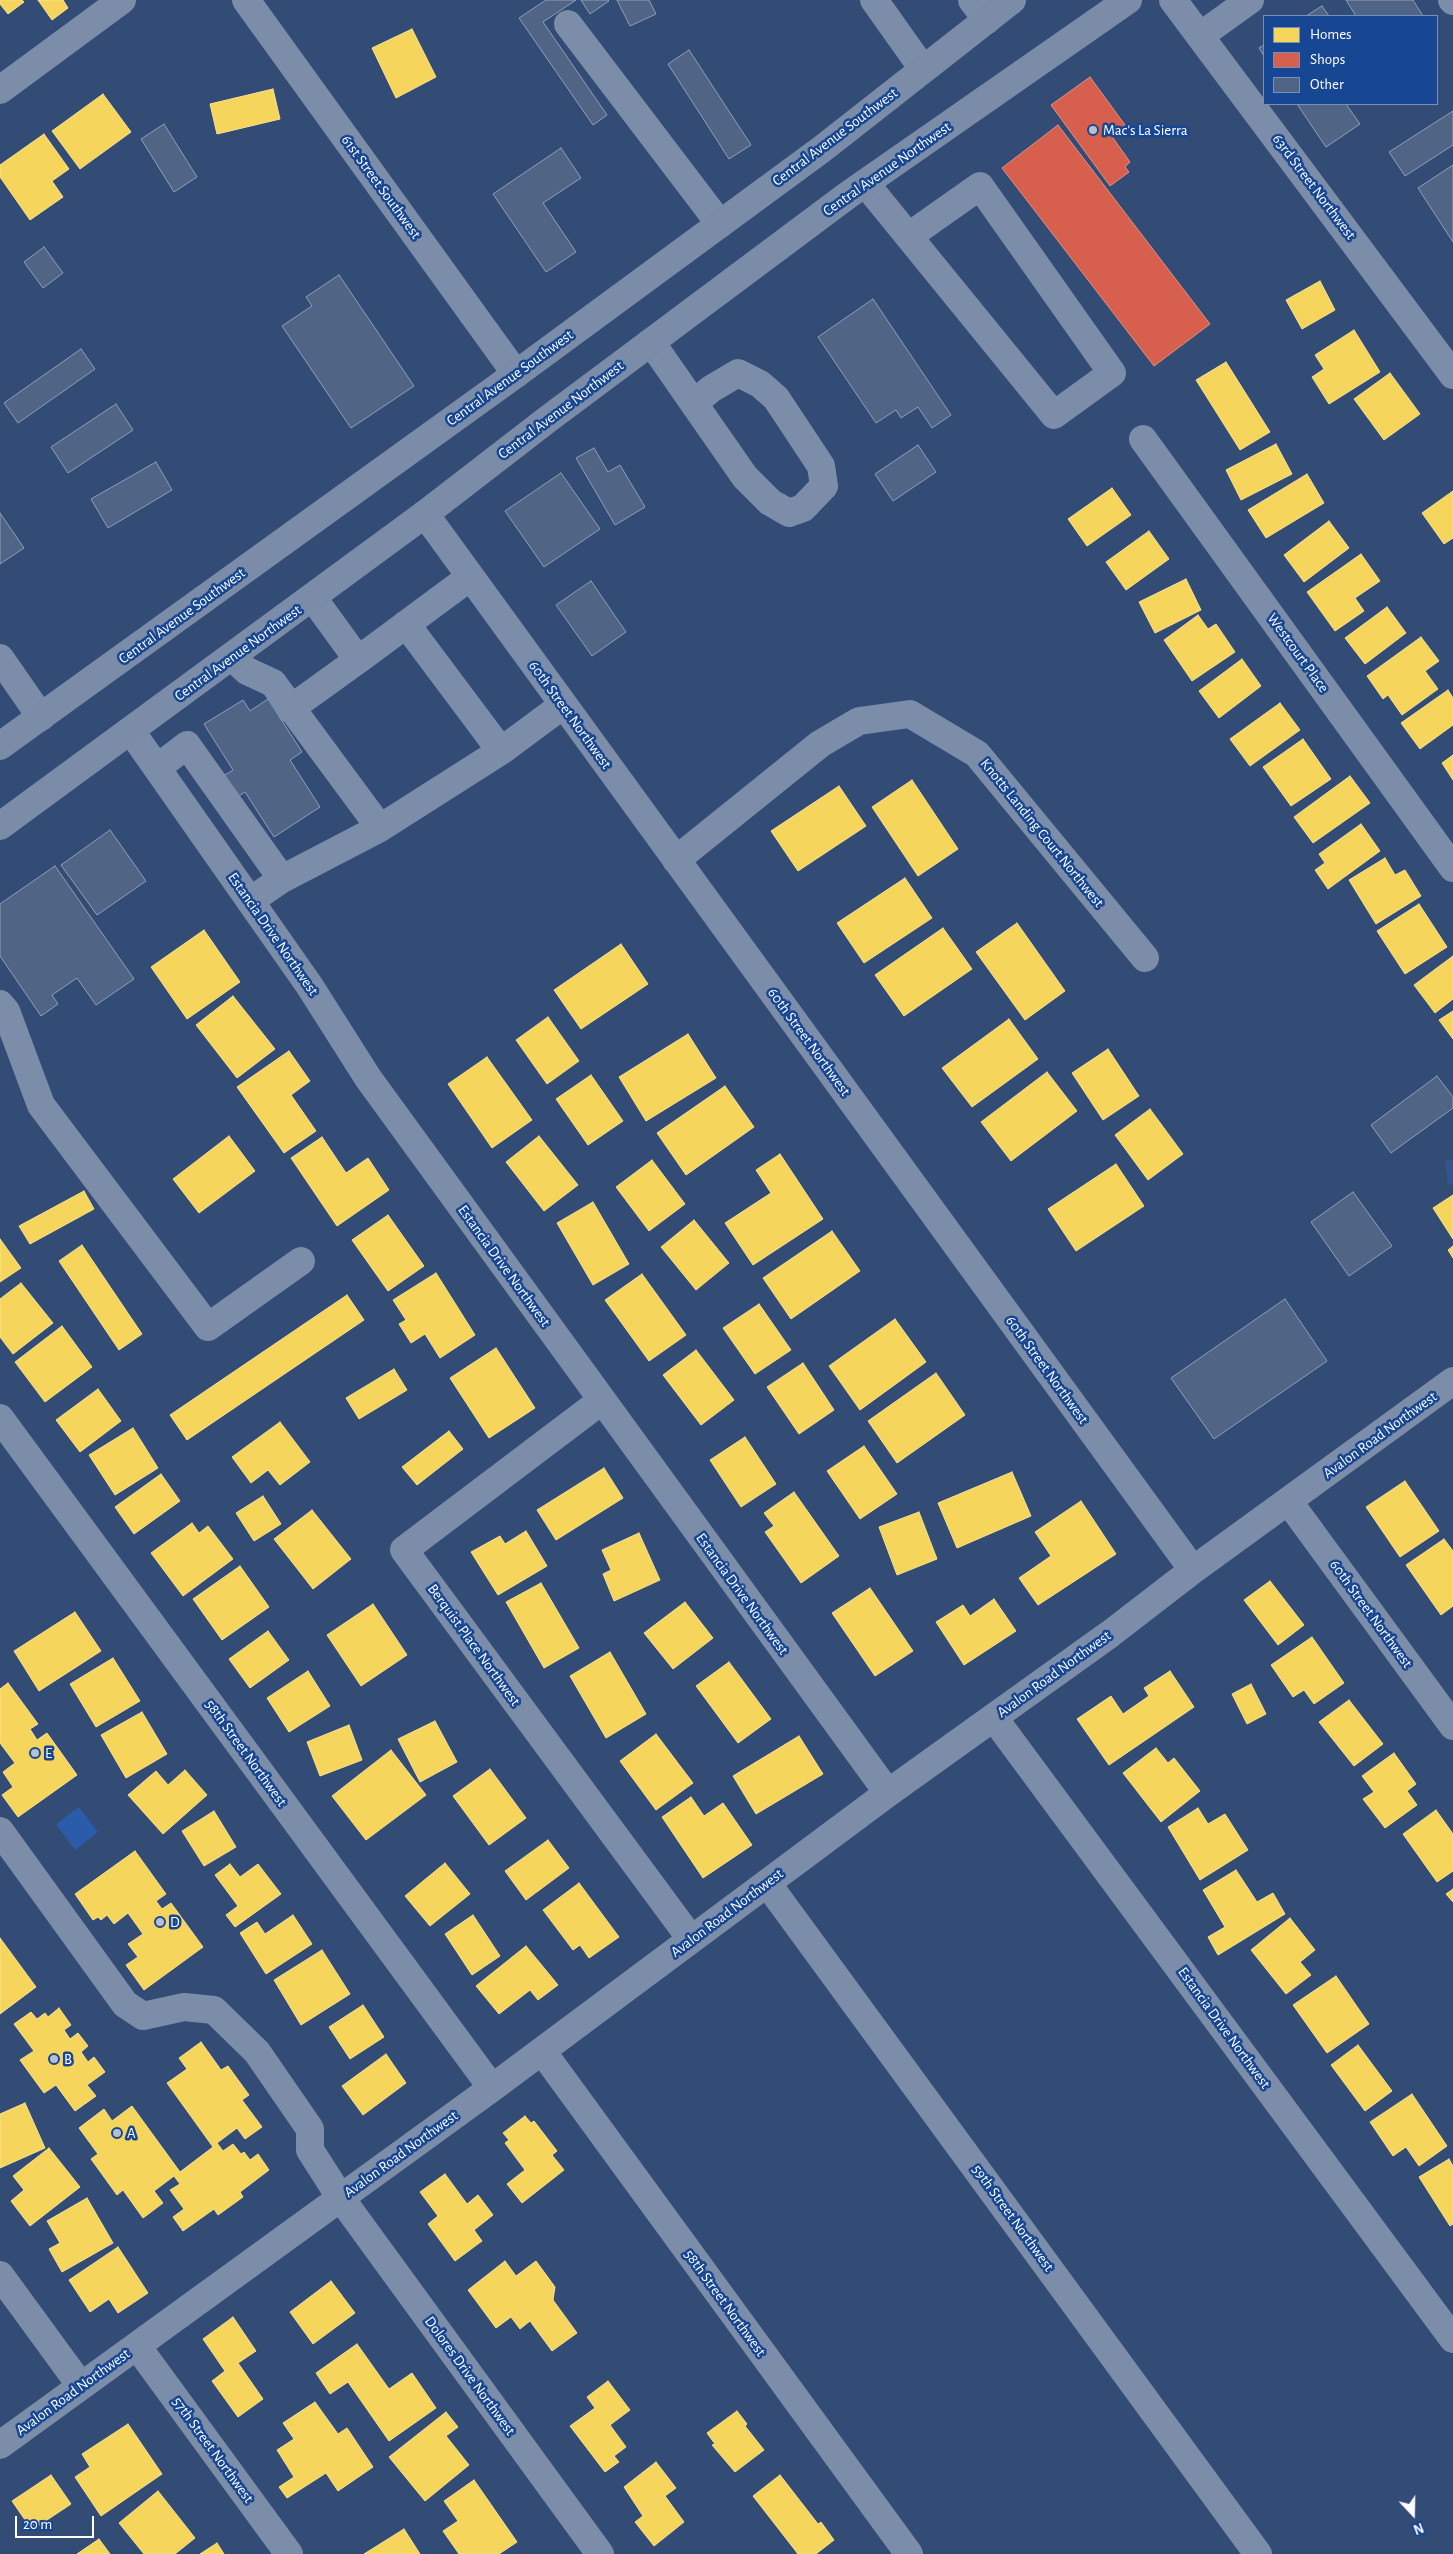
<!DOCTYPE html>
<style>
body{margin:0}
#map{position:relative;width:1453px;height:2554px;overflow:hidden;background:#334c76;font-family:"Alegreya Sans",sans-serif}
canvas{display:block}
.legend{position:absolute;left:1263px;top:15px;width:175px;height:90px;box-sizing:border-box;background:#174692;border:1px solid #7490be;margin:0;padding:6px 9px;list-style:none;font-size:15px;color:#fff}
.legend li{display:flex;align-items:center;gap:10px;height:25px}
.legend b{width:25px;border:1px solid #7490be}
.north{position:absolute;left:1388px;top:2489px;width:50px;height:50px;-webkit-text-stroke:4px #174692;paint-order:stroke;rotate:159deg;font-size:14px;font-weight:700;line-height:20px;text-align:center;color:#fff}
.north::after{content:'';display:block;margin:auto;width:18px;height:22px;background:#fff;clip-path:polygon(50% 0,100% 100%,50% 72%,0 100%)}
.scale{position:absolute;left:15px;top:2516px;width:79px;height:22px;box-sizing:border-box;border:2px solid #fff;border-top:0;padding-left:6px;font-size:15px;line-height:18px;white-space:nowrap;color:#fff;-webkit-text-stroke:4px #174692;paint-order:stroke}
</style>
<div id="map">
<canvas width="1453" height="2554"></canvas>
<ul class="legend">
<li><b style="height:14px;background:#f6d55c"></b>Homes</li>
<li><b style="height:14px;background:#d6604d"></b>Shops</li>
<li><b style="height:14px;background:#506485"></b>Other</li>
</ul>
<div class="north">N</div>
<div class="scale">20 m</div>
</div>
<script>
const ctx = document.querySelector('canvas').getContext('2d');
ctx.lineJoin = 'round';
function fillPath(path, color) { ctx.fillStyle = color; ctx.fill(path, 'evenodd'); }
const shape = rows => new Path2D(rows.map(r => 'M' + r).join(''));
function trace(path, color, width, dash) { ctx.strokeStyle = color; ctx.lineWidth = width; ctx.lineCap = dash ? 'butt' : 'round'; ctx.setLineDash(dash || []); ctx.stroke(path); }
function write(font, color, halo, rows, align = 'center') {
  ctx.font = font + ' "Alegreya Sans",sans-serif'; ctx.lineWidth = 5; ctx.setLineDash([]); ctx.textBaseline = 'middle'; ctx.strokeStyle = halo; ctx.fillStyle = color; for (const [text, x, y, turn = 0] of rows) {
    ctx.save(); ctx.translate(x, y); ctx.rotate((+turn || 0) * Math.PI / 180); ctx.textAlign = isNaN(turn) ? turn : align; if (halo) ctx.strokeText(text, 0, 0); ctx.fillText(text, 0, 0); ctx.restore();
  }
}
const green = shape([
 [79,1807,98,1832,75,1850,56,1824]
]);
const water = shape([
 [1453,1160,1453,1184,1448,1185,1445,1161]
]);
const homes = shape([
 [0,0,22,0,24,2,8,14,0,4,0,0],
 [38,0,63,0,68,8,52,20,38,0],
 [412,29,436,77,396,98,372,48,412,29],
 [273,89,280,119,217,134,210,104,273,89],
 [103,94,131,132,80,169,52,131,103,94],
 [44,134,69,169,52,181,63,197,30,220,0,177,0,165,44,134],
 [1320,281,1335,310,1302,329,1286,300,1320,281],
 [1354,330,1380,372,1329,404,1312,377,1324,369,1315,355,1354,330],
 [1226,362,1270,432,1240,450,1196,380,1226,362],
 [1390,373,1420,414,1384,440,1354,399,1390,373],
 [1276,444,1292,474,1241,500,1226,470,1276,444],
 [1307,474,1324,503,1266,538,1248,510,1307,474],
 [1112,488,1131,515,1087,546,1068,519,1112,488],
 [1453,491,1453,538,1444,544,1422,513,1453,491],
 [1329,521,1349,548,1304,582,1284,555,1329,521],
 [1149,531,1169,559,1126,590,1106,562,1149,531],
 [1361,554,1380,581,1355,598,1364,611,1335,631,1307,592,1361,554],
 [1186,579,1201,610,1155,633,1139,602,1186,579],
 [1387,607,1406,633,1365,664,1345,638,1387,607],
 [1198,615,1208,629,1216,624,1235,652,1192,681,1164,640,1198,615],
 [1421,637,1439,661,1425,671,1438,689,1402,715,1388,695,1383,699,1367,676,1421,637],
 [1242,659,1261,686,1219,718,1199,691,1242,659],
 [1448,690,1453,698,1453,725,1420,749,1401,723,1448,690],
 [1280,703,1300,730,1250,766,1230,739,1280,703],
 [1303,739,1331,779,1291,806,1263,767,1303,739],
 [1453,755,1453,780,1442,763,1453,755],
 [1350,776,1370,803,1313,843,1294,817,1350,776],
 [912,780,958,849,918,876,872,807,912,780],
 [839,786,866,826,798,871,771,831,839,786],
 [1361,824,1380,851,1328,889,1315,870,1325,863,1319,854,1361,824],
 [1385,858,1395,875,1405,870,1421,896,1376,924,1349,880,1385,858],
 [905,878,932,918,864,963,837,923,905,878],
 [1419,904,1447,947,1405,974,1377,931,1419,904],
 [1017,923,1065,991,1025,1020,976,952,1017,923],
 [943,928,972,969,904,1016,875,975,943,928],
 [204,930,240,982,187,1019,151,967,204,930],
 [621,944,648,984,581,1029,554,990,621,944],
 [1453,956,1453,999,1435,1013,1414,985,1453,956],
 [233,996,275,1049,237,1078,196,1025,233,996],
 [1453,1011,1453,1039,1439,1020,1453,1011],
 [548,1017,579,1061,547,1084,516,1040,548,1017],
 [1009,1019,1038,1059,972,1107,942,1068,1009,1019],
 [688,1034,716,1078,646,1121,619,1077,688,1034],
 [1108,1049,1139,1096,1103,1120,1072,1073,1108,1049],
 [289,1051,310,1081,291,1095,316,1131,284,1153,237,1087,289,1051],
 [487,1057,532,1120,492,1148,448,1084,487,1057],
 [1047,1072,1077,1111,1011,1161,981,1122,1047,1072],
 [591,1075,623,1121,588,1145,556,1099,591,1075],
 [725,1086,754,1127,686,1175,657,1133,725,1086],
 [1150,1109,1183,1154,1148,1180,1115,1135,1150,1109],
 [229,1136,255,1171,199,1213,173,1179,229,1136],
 [539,1136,578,1185,544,1211,506,1162,539,1136],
 [322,1137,346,1173,368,1158,389,1190,337,1226,291,1158,322,1137],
 [780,1154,823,1219,753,1265,725,1223,771,1193,756,1170,780,1154],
 [652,1160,685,1204,649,1231,616,1187,652,1160],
 [1116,1164,1144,1206,1076,1251,1048,1209,1116,1164],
 [84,1191,94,1209,30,1244,19,1226,84,1191],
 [1453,1195,1453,1239,1433,1208,1453,1195],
 [593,1202,629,1264,593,1285,557,1223,593,1202],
 [388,1215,424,1266,388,1291,352,1240,388,1215],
 [694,1220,729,1263,696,1290,661,1247,694,1220],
 [832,1231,860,1271,791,1319,763,1278,832,1231],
 [0,1239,21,1268,0,1282,0,1239],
 [82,1245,142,1334,119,1350,59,1261,82,1245],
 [1453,1246,1453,1258,1448,1250,1453,1246],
 [436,1273,475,1335,440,1358,425,1334,411,1343,399,1324,406,1320,393,1300,436,1273],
 [642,1274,686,1335,649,1361,605,1300,642,1274],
 [21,1283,53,1323,13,1354,0,1337,0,1299,21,1283],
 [347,1295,364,1320,187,1440,170,1415,347,1295],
 [759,1304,791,1350,755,1374,723,1328,759,1304],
 [895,1319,926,1362,860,1410,829,1366,895,1319],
 [62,1326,92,1367,45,1402,15,1362,62,1326],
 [496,1348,535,1408,489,1438,450,1378,496,1348],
 [696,1350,734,1400,701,1425,663,1375,696,1350],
 [803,1363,834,1410,799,1434,767,1387,803,1363],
 [394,1369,407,1390,359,1419,346,1398,394,1369],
 [936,1373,965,1415,897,1463,868,1421,936,1373],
 [98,1389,121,1421,80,1452,56,1420,98,1389],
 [280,1422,310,1462,280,1485,268,1470,251,1483,232,1457,280,1422],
 [133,1428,158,1468,115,1495,89,1455,133,1428],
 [449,1431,463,1449,417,1485,402,1467,449,1431],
 [745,1437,776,1484,741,1507,710,1460,745,1437],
 [864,1446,897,1494,860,1519,827,1471,864,1446],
 [604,1468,623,1498,556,1540,537,1510,604,1468],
 [1012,1472,1031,1516,957,1548,938,1503,1012,1472],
 [161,1474,180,1501,134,1534,115,1507,161,1474],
 [1405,1481,1439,1531,1400,1557,1366,1507,1405,1481],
 [794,1492,839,1556,801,1583,765,1532,774,1526,764,1513,794,1492],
 [263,1496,281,1524,254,1541,236,1513,263,1496],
 [1081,1501,1116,1554,1038,1605,1019,1578,1051,1556,1035,1532,1081,1501],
 [312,1510,351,1559,313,1589,274,1539,312,1510],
 [919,1512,937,1559,897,1575,879,1527,919,1512],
 [192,1523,199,1533,208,1526,233,1559,183,1596,151,1553,192,1523],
 [526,1531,547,1566,498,1595,471,1552,500,1536,505,1544,526,1531],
 [639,1533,660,1580,614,1601,603,1574,611,1570,602,1550,639,1533],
 [1444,1539,1453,1551,1453,1606,1441,1615,1406,1565,1444,1539],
 [240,1566,269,1607,222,1640,193,1599,240,1566],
 [1270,1581,1304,1625,1278,1645,1244,1600,1270,1581],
 [541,1583,579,1648,544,1668,506,1602,541,1583],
 [870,1588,913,1651,875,1676,832,1613,870,1588],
 [994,1599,1016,1631,964,1665,936,1622,963,1605,970,1616,994,1599],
 [685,1602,713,1638,673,1669,644,1633,685,1602],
 [373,1604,407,1655,361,1686,327,1635,373,1604],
 [75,1612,101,1651,39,1691,14,1651,75,1612],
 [268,1631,289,1660,250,1688,229,1659,268,1631],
 [1312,1637,1344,1683,1314,1704,1304,1690,1293,1697,1271,1665,1312,1637],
 [610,1652,646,1714,606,1738,570,1676,610,1652],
 [113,1658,140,1701,96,1727,70,1684,113,1658],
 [729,1662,771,1719,738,1743,696,1686,729,1662],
 [308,1671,330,1706,289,1732,267,1698,308,1671],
 [1170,1671,1194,1707,1109,1765,1077,1719,1111,1696,1123,1714,1149,1696,1144,1688,1170,1671],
 [8,1683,38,1724,30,1729,37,1740,47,1733,77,1775,18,1817,2,1795,13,1787,3,1772,15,1763,0,1743,0,1689,8,1683],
 [1251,1684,1266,1714,1247,1724,1232,1694,1251,1684],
 [1349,1700,1383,1744,1354,1766,1319,1722,1349,1700],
 [142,1712,167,1754,126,1778,101,1735,142,1712],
 [435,1721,457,1762,420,1782,398,1739,435,1721],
 [349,1725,362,1760,320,1776,307,1742,349,1725],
 [656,1734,693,1783,656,1810,620,1761,656,1734],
 [799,1736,823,1774,756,1814,733,1776,799,1736],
 [1156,1748,1168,1763,1174,1758,1200,1791,1161,1822,1123,1773,1156,1748],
 [391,1750,426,1795,366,1840,332,1796,391,1750],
 [1394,1753,1416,1784,1407,1791,1417,1805,1385,1828,1363,1799,1374,1792,1362,1776,1394,1753],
 [490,1769,526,1818,489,1845,453,1796,490,1769],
 [185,1770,207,1795,163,1834,128,1795,156,1771,168,1785,185,1770],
 [691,1797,704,1816,723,1803,752,1845,703,1878,662,1817,691,1797],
 [1198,1808,1208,1824,1225,1814,1248,1850,1200,1880,1168,1827,1198,1808],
 [1436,1810,1453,1834,1453,1871,1437,1882,1403,1834,1436,1810],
 [214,1811,236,1847,204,1866,182,1831,214,1811],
 [548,1840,569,1868,526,1900,505,1871,548,1840],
 [135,1851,166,1894,156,1901,162,1909,171,1903,203,1947,144,1990,126,1965,138,1957,128,1944,143,1934,128,1913,114,1924,107,1915,101,1920,98,1917,93,1920,75,1894,135,1851],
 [445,1863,470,1894,430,1926,405,1896,445,1863],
 [230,1864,240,1877,258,1864,281,1894,235,1927,226,1915,238,1906,215,1875,230,1864],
 [1236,1870,1257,1902,1273,1893,1285,1914,1218,1955,1208,1937,1225,1927,1203,1890,1236,1870],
 [579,1883,619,1937,589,1958,580,1945,573,1950,543,1910,579,1883],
 [1453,1889,1453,1902,1446,1894,1453,1889],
 [293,1915,312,1944,266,1974,240,1933,257,1922,265,1934,293,1915],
 [473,1915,500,1956,472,1975,445,1934,473,1915],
 [1290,1918,1315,1950,1300,1962,1311,1975,1286,1994,1251,1950,1290,1918],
 [0,1938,36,1987,0,2014,0,1938],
 [526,1946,558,1985,538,2000,530,1990,499,2014,476,1986,526,1946],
 [322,1950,350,1994,301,2025,274,1980,322,1950],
 [1336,1976,1369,2024,1327,2053,1293,2005,1336,1976],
 [363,2005,384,2037,350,2059,329,2027,363,2005],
 [59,2008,71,2025,64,2030,70,2039,78,2033,88,2046,81,2052,88,2062,94,2057,105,2072,87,2085,96,2096,75,2111,56,2085,44,2093,20,2060,34,2051,14,2024,31,2012,37,2019,45,2013,48,2017,59,2008],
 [201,2042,221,2070,228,2066,249,2095,242,2100,262,2127,245,2139,237,2128,217,2143,223,2151,233,2144,241,2154,244,2152,250,2160,258,2154,269,2170,240,2192,243,2197,218,2215,214,2209,183,2231,173,2217,184,2209,170,2190,180,2184,174,2176,154,2191,163,2203,143,2218,123,2190,117,2195,91,2159,98,2154,79,2128,104,2109,112,2121,132,2106,180,2172,213,2147,167,2083,187,2069,179,2058,201,2042],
 [1358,2045,1392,2091,1365,2111,1331,2065,1358,2045],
 [386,2054,406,2083,363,2115,342,2086,386,2054],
 [1412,2094,1447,2146,1419,2166,1406,2147,1393,2156,1370,2122,1412,2094],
 [25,2103,45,2148,0,2168,0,2114,25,2103],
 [525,2116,531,2123,534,2121,557,2151,552,2155,564,2170,522,2203,507,2184,525,2170,505,2143,509,2140,503,2133,525,2116],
 [49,2148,80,2187,30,2226,11,2201,24,2190,13,2176,49,2148],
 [1449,2159,1453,2166,1453,2224,1450,2226,1419,2177,1449,2159],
 [445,2174,467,2204,478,2195,493,2215,474,2230,482,2241,455,2261,428,2224,438,2216,420,2192,445,2174],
 [87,2198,113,2243,62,2272,49,2249,60,2243,47,2221,87,2198],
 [118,2247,148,2293,118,2313,109,2299,90,2312,69,2280,118,2247],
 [505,2261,516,2276,536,2261,555,2287,553,2300,577,2333,552,2351,530,2321,520,2329,511,2317,496,2328,468,2290,505,2261],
 [331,2281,355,2313,313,2344,290,2312,331,2281],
 [233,2317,256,2351,238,2363,263,2399,238,2417,212,2381,225,2371,203,2339,233,2317],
 [357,2344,389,2389,412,2373,436,2408,389,2441,348,2382,330,2394,316,2373,357,2344],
 [608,2381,630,2410,610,2425,626,2447,614,2456,619,2462,605,2472,570,2426,595,2408,587,2397,608,2381],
 [315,2402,338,2434,347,2428,373,2467,338,2491,326,2473,287,2498,279,2487,294,2477,277,2450,294,2439,283,2423,315,2402],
 [737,2411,747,2424,745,2426,764,2450,735,2472,712,2445,715,2444,707,2433,737,2411],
 [446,2412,458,2427,446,2436,469,2465,425,2501,389,2457,446,2412],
 [128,2424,162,2474,101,2516,75,2477,90,2467,82,2454,128,2424],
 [656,2462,676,2488,665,2496,684,2522,654,2546,635,2522,643,2516,624,2487,656,2462],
 [51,2475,71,2504,32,2530,12,2501,51,2475],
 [780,2475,818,2524,821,2522,834,2540,816,2554,798,2554,753,2496,780,2475],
 [474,2480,517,2542,499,2554,459,2554,443,2531,458,2521,444,2501,474,2480],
 [158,2491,195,2538,175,2554,144,2554,119,2523,158,2491],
 [404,2529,420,2554,364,2554,404,2529],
 [99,2539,110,2554,77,2554,99,2539],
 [217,2543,224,2554,200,2554,217,2543]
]);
const shops = shape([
 [1090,77,1125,125,1111,135,1130,162,1125,167,1129,172,1110,186,1051,105,1090,77],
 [1058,125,1210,324,1154,366,1002,168,1058,125]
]);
const building = shape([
 [546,0,576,0,543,22,607,115,593,125,519,18,546,0],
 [581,0,608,0,609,1,590,14,581,0],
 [617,0,649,0,656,14,630,26,617,0],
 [1346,0,1413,0,1423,16,1356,16,1346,0],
 [1322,6,1329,16,1306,16,1322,6],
 [1264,45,1264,56,1259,48,1264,45],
 [689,50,751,145,729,159,668,64,689,50],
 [1297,104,1346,104,1360,124,1326,147,1297,104],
 [1453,111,1453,145,1405,176,1389,152,1453,111],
 [164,124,197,177,174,192,141,139,164,124],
 [561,148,581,178,543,203,576,252,546,272,493,194,561,148],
 [1453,165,1453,242,1418,188,1453,165],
 [44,247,63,273,43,288,24,262,44,247],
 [339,275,414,386,351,428,282,326,312,306,306,297,339,275],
 [873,299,951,415,932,428,918,407,901,418,896,410,876,423,818,337,873,299],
 [81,349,95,369,18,423,4,403,81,349],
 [116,404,133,430,68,473,51,447,116,404],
 [918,445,936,472,893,501,875,474,918,445],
 [594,448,608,472,620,465,645,507,615,525,576,458,594,448],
 [156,462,172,490,108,528,91,499,156,462],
 [561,473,600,529,544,567,505,511,561,473],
 [0,513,24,548,0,564,0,513],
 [591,581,626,632,592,656,556,605,591,581],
 [268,699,302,752,290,760,320,807,274,837,245,792,231,801,217,780,233,770,204,724,243,700,250,711,268,699],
 [110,830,146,881,97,915,61,865,110,830],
 [55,866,134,979,96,1005,77,978,52,995,58,1004,41,1016,0,956,0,904,55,866],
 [1437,1076,1453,1097,1453,1108,1391,1153,1371,1125,1437,1076],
 [1353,1192,1392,1246,1349,1276,1311,1222,1353,1192],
 [1285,1299,1327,1361,1214,1439,1171,1378,1285,1299]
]);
const minor = shape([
 [246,0,516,374],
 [874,0,923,69],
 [972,0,987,20],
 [1173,0,1453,375],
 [1452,0,1453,1],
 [568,24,720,224],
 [1200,36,1250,0],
 [0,90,122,0],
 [865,183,883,205,1054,415,1112,373,980,186,909,236],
 [651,342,745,477,770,502,789,513,803,508,824,486,821,466,776,398,760,384,738,373,711,389,694,403],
 [1143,439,1453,868],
 [425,514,1193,1570],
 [406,624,501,751,563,705],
 [232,657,247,671,273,683,380,828,282,879,250,901],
 [0,658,41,717],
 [358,660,470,577],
 [290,709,358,660,313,598],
 [131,731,309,985,368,1078,888,1793],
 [157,768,187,745,282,879],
 [380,828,501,751],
 [676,860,820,744,859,721,910,714,977,754,1145,958],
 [0,1004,6,1011,41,1105,208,1327,301,1261],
 [601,1401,404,1550,691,1939],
 [0,1418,492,2088],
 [1289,1502,1453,1726],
 [994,1718,1453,2339],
 [0,1831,125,2004,143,2016,184,2007,214,2010,257,2052,310,2129,310,2150,340,2197,600,2554],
 [767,1883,1258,2554],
 [542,2051,909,2554],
 [0,2275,81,2386],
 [137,2346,289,2554],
 [0,2445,492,2088,888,1793,1110,1634,1193,1570,1453,1381]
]);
const major = shape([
 [0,746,516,374,822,149,1012,0],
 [0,826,425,514,548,419,848,195,1128,0]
]);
const markers = [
 [1093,130,5,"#b8c0cf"],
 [35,1753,5,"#b8c0cf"],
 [160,1922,5,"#b8c0cf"],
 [54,2059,5,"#b8c0cf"],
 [117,2133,5,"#b8c0cf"]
];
const poiNames = [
 ["Mac's La Sierra",1103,130],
 ["E",45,1753],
 ["D",170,1922],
 ["B",64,2059],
 ["A",127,2133]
];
const streetNames = [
 ["Central Avenue Southwest",835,137,-37],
 ["Central Avenue Northwest",887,169,-35],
 ["61st Street Southwest",381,187,54],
 ["63rd Street Northwest",1314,187,53],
 ["Central Avenue Southwest",510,378,-36],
 ["Central Avenue Northwest",561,410,-37],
 ["Central Avenue Southwest",182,616,-36],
 ["Central Avenue Northwest",238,653,-36],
 ["Westcourt Place",1298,653,54],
 ["60th Street Northwest",570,715,54],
 ["Knotts Landing Court Northwest",1042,833,51],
 ["Estancia Drive Northwest",273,934,55],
 ["60th Street Northwest",809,1042,54],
 ["Estancia Drive Northwest",504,1266,54],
 ["60th Street Northwest",1047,1370,54],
 ["Avalon Road Northwest",1380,1435,-36],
 ["Estancia Drive Northwest",742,1594,54],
 ["60th Street Northwest",1371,1614,54],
 ["Berquist Place Northwest",474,1645,54],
 ["Avalon Road Northwest",1054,1674,-36],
 ["58th Street Northwest",246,1753,54],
 ["Avalon Road Northwest",727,1913,-37],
 ["Estancia Drive Northwest",1224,2028,54],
 ["Avalon Road Northwest",401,2154,-36],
 ["59th Street Northwest",1013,2218,54],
 ["58th Street Northwest",725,2303,54],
 ["Dolores Drive Northwest",470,2376,54],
 ["Avalon Road Northwest",73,2392,-36],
 ["57th Street Northwest",213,2450,54]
];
fillPath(green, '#2b5ca9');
fillPath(water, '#33548c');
fillPath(homes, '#f6d55c');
trace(homes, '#f9e28d', 1);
fillPath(shops, '#d6604d');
trace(shops, '#e29082', 1);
fillPath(building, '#506485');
trace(building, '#909fb7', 1);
trace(minor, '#7c8da9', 28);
trace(major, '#7a8ca8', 28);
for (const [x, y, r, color] of markers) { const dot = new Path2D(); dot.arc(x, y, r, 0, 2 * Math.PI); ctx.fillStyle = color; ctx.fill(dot); trace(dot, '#174692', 2); }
write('15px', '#fff', '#174692', poiNames, 'left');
write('15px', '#fff', '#174692', streetNames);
</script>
